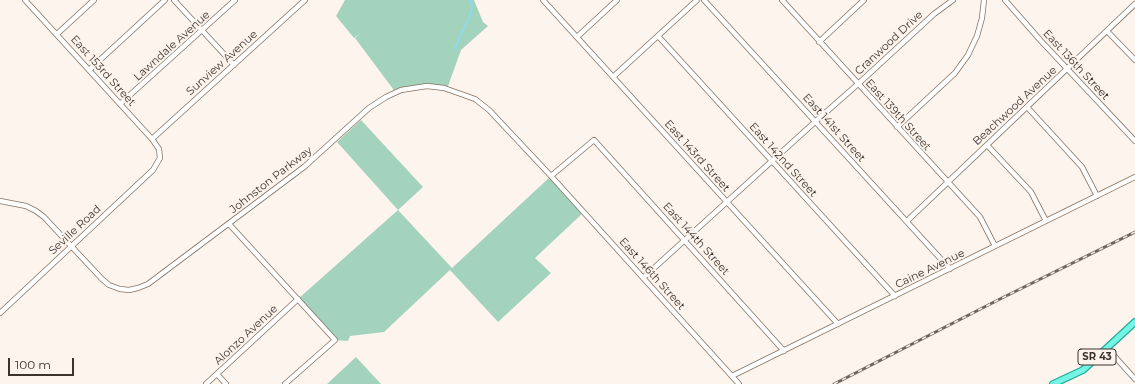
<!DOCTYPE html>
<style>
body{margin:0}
#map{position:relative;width:1135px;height:384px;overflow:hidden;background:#fdf4ed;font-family:Montserrat,sans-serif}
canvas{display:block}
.scale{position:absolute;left:8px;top:358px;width:66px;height:18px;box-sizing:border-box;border:2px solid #3c332c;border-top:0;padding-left:5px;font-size:12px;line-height:14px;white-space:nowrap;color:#3c332c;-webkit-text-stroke:3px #fdf4ed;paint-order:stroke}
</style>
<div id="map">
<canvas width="1135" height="384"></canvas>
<div class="scale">100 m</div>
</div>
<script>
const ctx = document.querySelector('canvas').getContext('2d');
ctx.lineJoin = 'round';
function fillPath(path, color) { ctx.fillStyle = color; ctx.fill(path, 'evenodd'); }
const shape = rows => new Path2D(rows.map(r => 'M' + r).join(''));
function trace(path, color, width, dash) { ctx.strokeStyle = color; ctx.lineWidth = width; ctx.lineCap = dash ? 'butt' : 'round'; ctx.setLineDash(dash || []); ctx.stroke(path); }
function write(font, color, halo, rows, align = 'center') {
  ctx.font = font + ' Montserrat,sans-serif'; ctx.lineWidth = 4; ctx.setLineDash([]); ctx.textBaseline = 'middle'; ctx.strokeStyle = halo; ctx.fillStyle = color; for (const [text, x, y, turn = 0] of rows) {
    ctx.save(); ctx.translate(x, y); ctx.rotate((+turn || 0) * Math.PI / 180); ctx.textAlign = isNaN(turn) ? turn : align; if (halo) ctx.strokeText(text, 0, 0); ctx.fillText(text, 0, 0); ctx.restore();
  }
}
const green = shape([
 [345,0,474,0,483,22,488,26,461,50,447,89,427,86,396,93,355,38,362,32,354,38,336,16],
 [361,120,423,187,398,210,452,268,551,176,584,212,535,258,551,273,498,322,450,270,384,332,350,336,348,341,335,340,298,299,398,210,337,142],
 [356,357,381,384,327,384]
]);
const stream = shape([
 [455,49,461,34,469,19,472,8,470,0]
]);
const minor = shape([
 [174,0,234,65],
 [543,0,838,324],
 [704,0,950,269],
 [782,0,980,217,995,246],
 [1005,0,1041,41,1135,141],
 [1107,31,1135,60],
 [57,34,94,0],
 [658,36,895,296],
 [577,37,617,0],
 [819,42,864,0],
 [89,70,165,0],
 [613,77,697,0],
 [120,104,235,0],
 [1027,107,1082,167,1097,196],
 [897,127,955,73,968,55,977,36,982,18,984,0],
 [152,139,305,0],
 [987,145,1031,192,1046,221],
 [551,176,594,140,784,351],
 [0,201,26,206,36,211,44,217,102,279,109,285,120,289,129,290,138,288,148,284,304,167,369,108,386,97,401,90,427,86,444,88,475,99,489,110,551,176,739,384],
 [907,221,1135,4],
 [229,224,335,340,285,384],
 [643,278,816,121,858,84,934,14,953,0],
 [0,313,153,170,160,158,159,149,152,139,25,0],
 [1107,348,1135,379],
 [217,374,226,384],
 [732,376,1135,177],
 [206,384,298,299]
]);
const major = shape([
 [1053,384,1083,370,1135,322]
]);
const rail = shape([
 [834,384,1000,299,1135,232]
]);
const shields = [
 [1097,357,38]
];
const shieldNames = [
 ["SR 43",1097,357]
];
const streetNames = [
 ["Cranwood Drive",889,43,-43],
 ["Lawndale Avenue",172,46,-42],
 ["Sunview Avenue",222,63,-42],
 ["East 136th Street",1076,65,47],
 ["East 153rd Street",103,71,48],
 ["Beachwood Avenue",1015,106,-43],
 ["East 139th Street",898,115,48],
 ["East 141st Street",834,128,48],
 ["East 143rd Street",697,156,48],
 ["East 142nd Street",783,160,48],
 ["Johnston Parkway",271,180,-38],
 ["Seville Road",75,230,-43],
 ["East 144th Street",696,239,48],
 ["Caine Avenue",930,269,-26],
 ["East 146th Street",652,274,48],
 ["Alonzo Avenue",246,335,-43]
];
fillPath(green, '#a4d3bd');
trace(stream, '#85dff9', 1.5);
trace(minor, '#857161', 6);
trace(major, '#25ab99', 8);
trace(minor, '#fff', 4.5);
trace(major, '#74f4e5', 5.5);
trace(rail, '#6f665f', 3);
trace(rail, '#fdf4ed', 1.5, [4.5]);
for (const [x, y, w] of shields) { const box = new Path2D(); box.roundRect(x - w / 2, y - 8, w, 16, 3); ctx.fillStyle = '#fdf4ed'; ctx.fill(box); trace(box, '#3c332c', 1); }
write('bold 10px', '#3c332c', null, shieldNames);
write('11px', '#3c332c', '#fdf4ed', streetNames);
</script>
